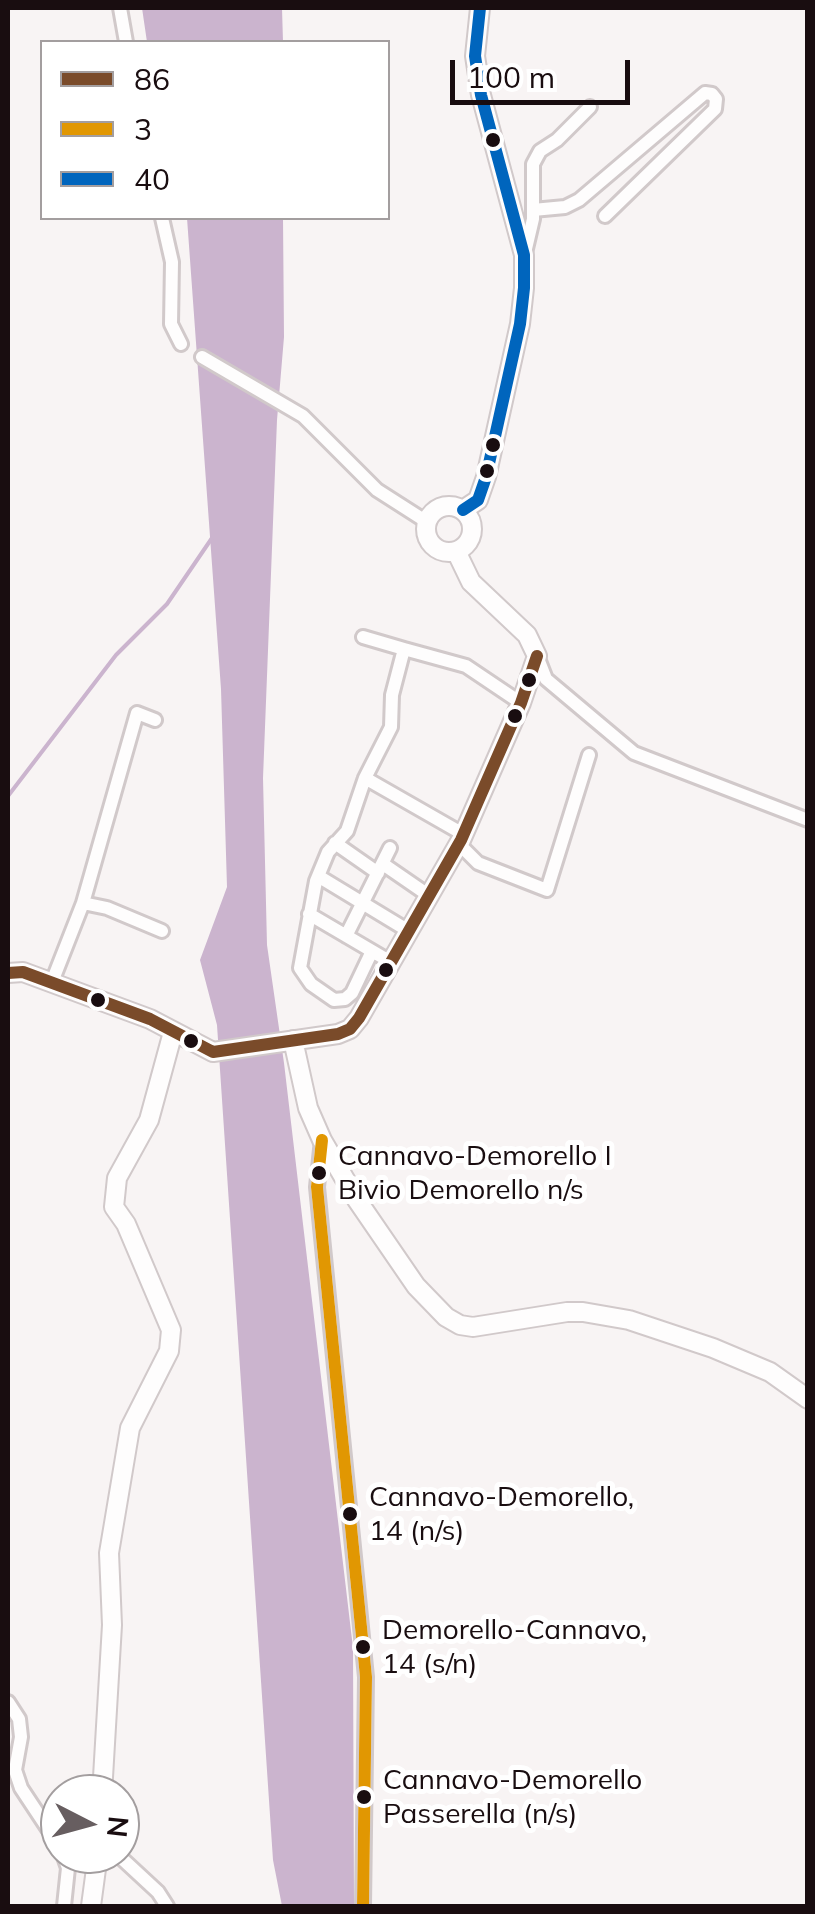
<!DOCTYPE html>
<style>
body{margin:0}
#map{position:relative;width:815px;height:1914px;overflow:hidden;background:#f8f4f4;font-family:Mulish,sans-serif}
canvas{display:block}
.frame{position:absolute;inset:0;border:10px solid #190d10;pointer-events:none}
.legend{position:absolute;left:40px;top:40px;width:350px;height:180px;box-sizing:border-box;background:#fff;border:2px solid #a39e9f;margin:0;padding:12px 18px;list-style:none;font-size:30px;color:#190d10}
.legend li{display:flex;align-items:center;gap:20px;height:50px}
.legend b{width:50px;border:2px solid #a39e9f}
.north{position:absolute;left:40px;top:1774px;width:100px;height:100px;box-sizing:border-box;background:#fff;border:2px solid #a39e9f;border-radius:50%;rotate:96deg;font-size:28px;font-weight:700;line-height:40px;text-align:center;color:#190d10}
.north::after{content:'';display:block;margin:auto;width:35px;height:45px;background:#675e60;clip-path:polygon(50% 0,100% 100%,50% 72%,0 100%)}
.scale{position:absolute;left:450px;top:60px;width:180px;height:45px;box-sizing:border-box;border:5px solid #190d10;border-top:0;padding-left:12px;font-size:30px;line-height:35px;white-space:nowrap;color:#190d10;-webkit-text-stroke:8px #fff;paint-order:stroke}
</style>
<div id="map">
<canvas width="815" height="1914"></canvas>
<div class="frame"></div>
<ul class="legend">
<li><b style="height:12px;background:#7a4b2a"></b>86</li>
<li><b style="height:12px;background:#e19702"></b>3</li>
<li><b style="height:12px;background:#0065bd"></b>40</li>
</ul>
<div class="north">N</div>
<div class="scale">100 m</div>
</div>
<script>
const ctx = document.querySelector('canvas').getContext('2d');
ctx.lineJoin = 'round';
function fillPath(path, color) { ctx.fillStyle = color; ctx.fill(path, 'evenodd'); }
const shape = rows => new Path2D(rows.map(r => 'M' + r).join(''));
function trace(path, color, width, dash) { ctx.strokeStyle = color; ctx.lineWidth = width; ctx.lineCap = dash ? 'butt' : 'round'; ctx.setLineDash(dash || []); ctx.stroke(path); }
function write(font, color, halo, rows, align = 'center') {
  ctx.font = font + ' Mulish,sans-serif'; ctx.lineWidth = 10; ctx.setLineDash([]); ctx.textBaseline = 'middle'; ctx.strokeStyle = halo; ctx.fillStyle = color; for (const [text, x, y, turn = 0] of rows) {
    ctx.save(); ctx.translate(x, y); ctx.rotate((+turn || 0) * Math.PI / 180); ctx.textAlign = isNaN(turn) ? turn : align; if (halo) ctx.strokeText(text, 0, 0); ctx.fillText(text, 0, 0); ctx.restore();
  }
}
const water = shape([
 [142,8,282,8,283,42,147,42],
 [187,218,283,218,284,337,277,420,263,778,267,945,284,1063,353,1648,354,1906,282,1906,273,1860,217,1025,200,960,227,887,221,689]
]);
const stream = shape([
 [8,796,116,655,167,604,212,538]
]);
const street = shape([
 [120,8,126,42],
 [533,210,565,207,579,200,705,93,712,94,716,99,715,109,605,216],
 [162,218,172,262,171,324,181,344],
 [525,253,533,219,533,164,540,151,557,140,590,107],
 [202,357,303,416,377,490,427,522],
 [363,637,404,649,392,695,391,727,365,778,347,831,328,852,316,881,300,968,311,984,334,1000,345,999,352,993,372,951],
 [404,649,466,666,521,703],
 [537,656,546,679,634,753,808,820],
 [365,778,463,834],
 [335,843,378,873],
 [458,843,478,863,547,890,589,755],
 [383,864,428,895],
 [318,876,407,930],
 [83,903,107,908,162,931],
 [309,914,389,961],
 [346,936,390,848],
 [52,982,83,903,137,713,155,720],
 [322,1140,317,1187,366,1677,363,1906],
 [8,1702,19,1719,21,1737,15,1770,21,1788,60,1847],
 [63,1854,68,1868,64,1906],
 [117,1854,158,1892,167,1906]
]);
const secondary = shape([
 '426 529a23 23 0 1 1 46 0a23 23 0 1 1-46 0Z',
 [463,510,478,500,486,477,520,324,524,288,524,255,481,95,475,56,480,8],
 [8,973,23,972,150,1019,213,1052,338,1034,350,1029,359,1018,461,840,521,703,537,656,527,635,471,582,456,551],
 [293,1040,308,1108,322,1140,357,1200,416,1286,446,1317,460,1325,473,1327,567,1312,583,1312,629,1320,713,1348,770,1372,808,1399],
 [102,1794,112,1625,109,1553,130,1428,169,1351,171,1330,126,1224,114,1207,117,1178,149,1120,173,1032],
 [91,1906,98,1854]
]);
const bus1 = shape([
 [8,973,23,972,150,1019,213,1052,338,1034,350,1029,359,1018,461,840,521,703,537,656]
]);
const bus2 = shape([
 [322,1140,317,1187,366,1677,363,1906]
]);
const bus3 = shape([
 [463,510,478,500,486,477,520,324,524,288,524,255,481,95,475,56,480,8]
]);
const markers = [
 [493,140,9,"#190d10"],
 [493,445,9,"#190d10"],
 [487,471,9,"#190d10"],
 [529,680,9,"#190d10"],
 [515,716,9,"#190d10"],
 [386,970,9,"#190d10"],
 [98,1000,9,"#190d10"],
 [191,1041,9,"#190d10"],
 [319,1173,9,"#190d10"],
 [350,1514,9,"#190d10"],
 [363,1647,9,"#190d10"],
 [364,1797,9,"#190d10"]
];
const busNames = [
 ["Cannavo-Demorello I",338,1157],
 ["Bivio Demorello n/s",338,1191],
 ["Cannavo-Demorello,",369,1498],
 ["14 (n/s)",369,1532],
 ["Demorello-Cannavo,",382,1631],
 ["14 (s/n)",382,1665],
 ["Cannavo-Demorello",383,1781],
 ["Passerella (n/s)",383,1815]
];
fillPath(water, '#cbb4ce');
trace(stream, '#cbb4ce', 4);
trace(street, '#d1c9ca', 18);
trace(secondary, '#d1c9ca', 22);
trace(street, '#fefdfd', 12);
trace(secondary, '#fefdfd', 18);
trace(bus1, '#7a4b2a', 12);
trace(bus2, '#e19702', 12);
trace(bus3, '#0065bd', 12);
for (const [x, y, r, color] of markers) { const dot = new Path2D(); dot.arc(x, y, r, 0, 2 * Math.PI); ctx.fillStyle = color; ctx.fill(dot); trace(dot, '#fff', 4); }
write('28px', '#190d10', '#fff', busNames, 'left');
</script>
